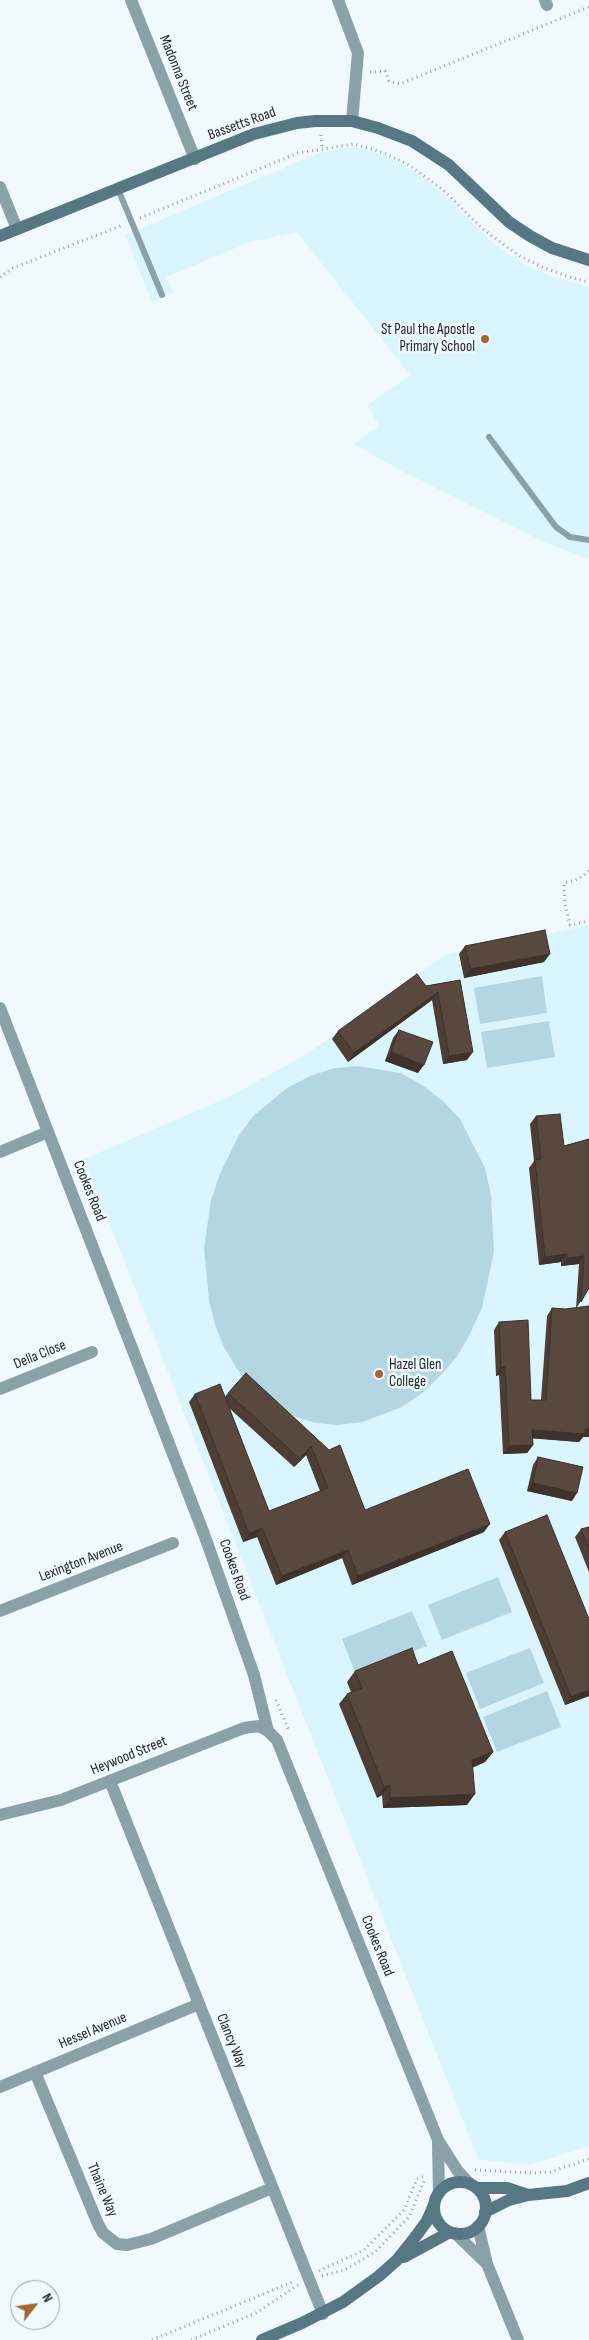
<!DOCTYPE html>
<style>
body{margin:0}
#map{position:relative;width:589px;height:2340px;overflow:hidden;background:#f0f9fd;font-family:"Sofia Sans Condensed",sans-serif}
canvas{display:block}
.north{position:absolute;left:10px;top:2280px;width:50px;height:50px;box-sizing:border-box;background:#f0f9fd;border:1px solid #9ba4a7;border-radius:50%;rotate:60deg;font-size:14px;font-weight:700;line-height:20px;text-align:center;color:#1b2427}
.north::after{content:'';display:block;margin:auto;width:18px;height:22px;background:#a5652e;clip-path:polygon(50% 0,100% 100%,50% 72%,0 100%)}
</style>
<div id="map">
<canvas width="589" height="2340"></canvas>
<div class="north">N</div>
</div>
<script>
const ctx = document.querySelector('canvas').getContext('2d');
ctx.lineJoin = 'round';
function fillPath(path, color) { ctx.fillStyle = color; ctx.fill(path, 'evenodd'); }
const shape = rows => new Path2D(rows.map(r => 'M' + r).join(''));
function trace(path, color, width, dash) { ctx.strokeStyle = color; ctx.lineWidth = width; ctx.lineCap = dash ? 'butt' : 'round'; ctx.setLineDash(dash || []); ctx.stroke(path); }
function write(font, color, halo, rows, align = 'center') {
  ctx.font = font + ' "Sofia Sans Condensed",sans-serif'; ctx.lineWidth = 5; ctx.setLineDash([]); ctx.textBaseline = 'middle'; ctx.strokeStyle = halo; ctx.fillStyle = color; for (const [text, x, y, turn = 0] of rows) {
    ctx.save(); ctx.translate(x, y); ctx.rotate((+turn || 0) * Math.PI / 180); ctx.textAlign = isNaN(turn) ? turn : align; if (halo) ctx.strokeText(text, 0, 0); ctx.fillText(text, 0, 0); ctx.restore();
  }
}
const built = shape([
 [354,147,384,155,418,174,447,197,491,242,524,264,553,277,589,287,589,560,540,540,400,470,354,444,380,425,367,406,410,375,297,232,250,242,166,277,174,293,152,302,125,235,324,151],
 [589,925,589,2146,530,2165,478,2159,84,1159,231,1096,307,1054,442,957,451,953]
]);
const green = shape([
 [542,976,547,1013,480,1024,474,988],
 [549,1021,555,1057,487,1068,481,1032],
 [357,1066,401,1073,422,1085,443,1101,460,1119,485,1168,491,1195,494,1252,482,1308,469,1336,456,1358,438,1378,420,1395,402,1407,362,1422,338,1425,316,1423,293,1416,250,1386,237,1369,224,1347,215,1325,209,1300,204,1248,211,1200,219,1176,238,1137,253,1116,287,1088,310,1076,335,1068],
 [498,1577,512,1612,442,1640,428,1605],
 [412,1611,427,1646,356,1674,342,1639],
 [530,1648,544,1683,480,1709,466,1673],
 [547,1691,561,1727,497,1752,483,1717]
]);
const path = shape([
 [370,72,385,71,389,81,400,84,589,7],
 [321,135,322,149],
 [140,218,298,153,354,144,384,153,409,165,442,189,484,230,518,255,542,267,572,278,589,282],
 [0,277,13,268,123,225],
 [589,871,578,879,564,883,565,904,570,925,589,921],
 [276,1700,289,1731],
 [475,2170,531,2173,550,2172,589,2159],
 [319,2271,364,2250,404,2210,417,2179,425,2176],
 [322,2276,344,2270,375,2252,409,2217,424,2181],
 [152,2340,295,2281],
 [191,2340,256,2313,298,2285]
]);
const lane = shape([
 [118,189,162,295],
 [489,437,556,527,570,537,589,540]
]);
const street = shape([
 [131,0,195,159],
 [338,0,358,53,352,121],
 [545,0,547,5],
 [0,187,17,229],
 [0,1008,204,1534,254,1675,268,1731,277,1740,438,2140,457,2170,469,2183],
 [0,1152,48,1132],
 [0,1389,92,1352],
 [0,1611,173,1543],
 [110,1781,323,2314],
 [0,1815,61,1800,244,1728,259,1726,268,1731],
 [35,2072,98,2224,103,2233,117,2244,127,2245,151,2239,272,2188],
 [0,2087,199,2004],
 [438,2143,439,2193],
 [478,2226,487,2264,518,2340],
 [455,2233,487,2264]
]);
const secondary = shape([
 [0,236,254,134,297,123,315,121,352,121,378,128,412,141,449,165,509,222,530,236,552,248,589,260],
 '434 2208a26 26 0 1 1 52 0a26 26 0 1 1-52 0Z',
 [477,2188,507,2188,528,2195],
 [485,2212,509,2200,528,2195,567,2191,589,2183],
 [404,2257,450,2232],
 [262,2340,302,2323,343,2302,379,2276,397,2260,413,2240,427,2221,434,2205]
]);
const wall = shape([
 [465,946,544,962,464,978,459,954],
 [460,980,467,1060,443,1064,432,1000,348,1062,332,1039,338,1031,426,986],
 [399,1030,418,1073,385,1061,393,1038],
 [536,1116,564,1146,589,1139,589,1288,577,1307,583,1437,579,1442,533,1438,533,1445,527,1453,503,1454,499,1375,496,1376,494,1330,499,1322,531,1400,541,1400,547,1316,552,1308,565,1309,576,1308,579,1264,561,1266,561,1262,539,1265,529,1168,534,1161,530,1124],
 [228,1393,329,1450,365,1510,484,1532,352,1585,342,1558,276,1585,257,1537,243,1542,189,1402,195,1394,225,1397],
 [229,1408,294,1467,306,1455,320,1491,269,1511],
 [538,1457,572,1501,527,1491,533,1465],
 [589,1527,589,1572,575,1537,581,1529],
 [505,1532,589,1696,565,1705,499,1540],
 [418,1665,493,1752,485,1762,472,1768,467,1805,383,1808,382,1795,377,1798,339,1704,347,1694,351,1692,347,1682,355,1671]
]);
const shadedWall = shape([
 [550,954,544,962,464,978,470,969],
 [438,992,432,1000,348,1062,354,1053],
 [391,1052,424,1065,418,1073,385,1061],
 [473,1052,467,1060,443,1064,449,1056],
 [567,1254,561,1262,539,1265,545,1257],
 [584,1256,579,1264,561,1266,567,1258],
 [505,1367,499,1375,496,1376,501,1368],
 [589,1429,589,1437,583,1437,579,1442,527,1438,532,1430],
 [533,1445,527,1453,503,1454,509,1446],
 [311,1446,306,1455,294,1467,300,1459],
 [533,1483,577,1493,572,1501,527,1491],
 [490,1524,484,1532,352,1585,358,1576],
 [262,1528,257,1537,243,1542,249,1534],
 [348,1550,342,1558,276,1585,282,1576],
 [589,1690,589,1696,565,1705,571,1697],
 [493,1752,485,1762,464,1771,472,1760],
 [390,1785,382,1795,377,1798,384,1787],
 [475,1794,467,1805,383,1808,390,1798]
]);
const building = shape([
 [545,930,550,954,470,969,465,946,545,930],
 [417,974,426,986,460,980,473,1052,449,1056,438,992,354,1053,338,1031,417,974],
 [399,1030,433,1042,424,1065,391,1052,399,1030],
 [560,1114,564,1146,589,1139,589,1288,581,1302,584,1256,567,1258,567,1254,545,1257,535,1160,541,1159,536,1116,560,1114],
 [589,1306,589,1429,585,1429,585,1434,532,1430,533,1445,509,1446,505,1367,501,1368,499,1322,528,1320,531,1400,546,1400,552,1308,565,1309,589,1306],
 [246,1373,329,1450,340,1445,365,1510,468,1469,490,1524,358,1576,348,1550,282,1576,262,1528,249,1534,195,1394,220,1384,269,1511,328,1488,311,1446,300,1459,228,1393,246,1373],
 [538,1457,583,1467,577,1493,533,1483,538,1457],
 [547,1515,589,1619,589,1690,571,1697,505,1532,547,1515],
 [589,1527,589,1549,581,1529,589,1527],
 [412,1648,418,1665,452,1651,493,1752,472,1760,475,1794,390,1798,390,1785,384,1787,347,1694,362,1688,355,1671,412,1648]
]);
const markers = [
 [485,339,5,"#a5652e"],
 [379,1374,5,"#a5652e"]
];
const streetNames = [
 ["Madonna Street",178,73,68],
 ["Bassetts Road",242,124,-20],
 ["Cookes Road",89,1191,68],
 ["Della Close",40,1355,-22],
 ["Lexington Avenue",81,1562,-21],
 ["Cookes Road",234,1570,70],
 ["Heywood Street",129,1756,-22],
 ["Cookes Road",377,1946,68],
 ["Hessel Avenue",93,2031,-23],
 ["Clancy Way",231,2041,68],
 ["Thaine Way",102,2190,67]
];
const poiNames = [
 ["St Paul the Apostle",475,330],
 ["Primary School",475,347],
 ["Hazel Glen",389,1365,"left"],
 ["College",389,1382,"left"]
];
fillPath(built, '#dbf5ff');
fillPath(green, '#b4d6e3');
trace(path, '#97a0a4', 3, [1, 4]);
trace(lane, '#8ba1a9', 6);
trace(street, '#8ba1a9', 12);
trace(secondary, '#577783', 12);
fillPath(wall, '#4c3e34');
fillPath(shadedWall, '#3e322b');
fillPath(building, '#58483d');
trace(building, '#3e322b', 1);
for (const [x, y, r, color] of markers) { const dot = new Path2D(); dot.arc(x, y, r, 0, 2 * Math.PI); ctx.fillStyle = color; ctx.fill(dot); trace(dot, '#f0f9fd', 2); }
write('15px', '#1b2427', '#f0f9fd', streetNames);
write('15px', '#1b2427', '#f0f9fd', poiNames, 'right');
</script>
